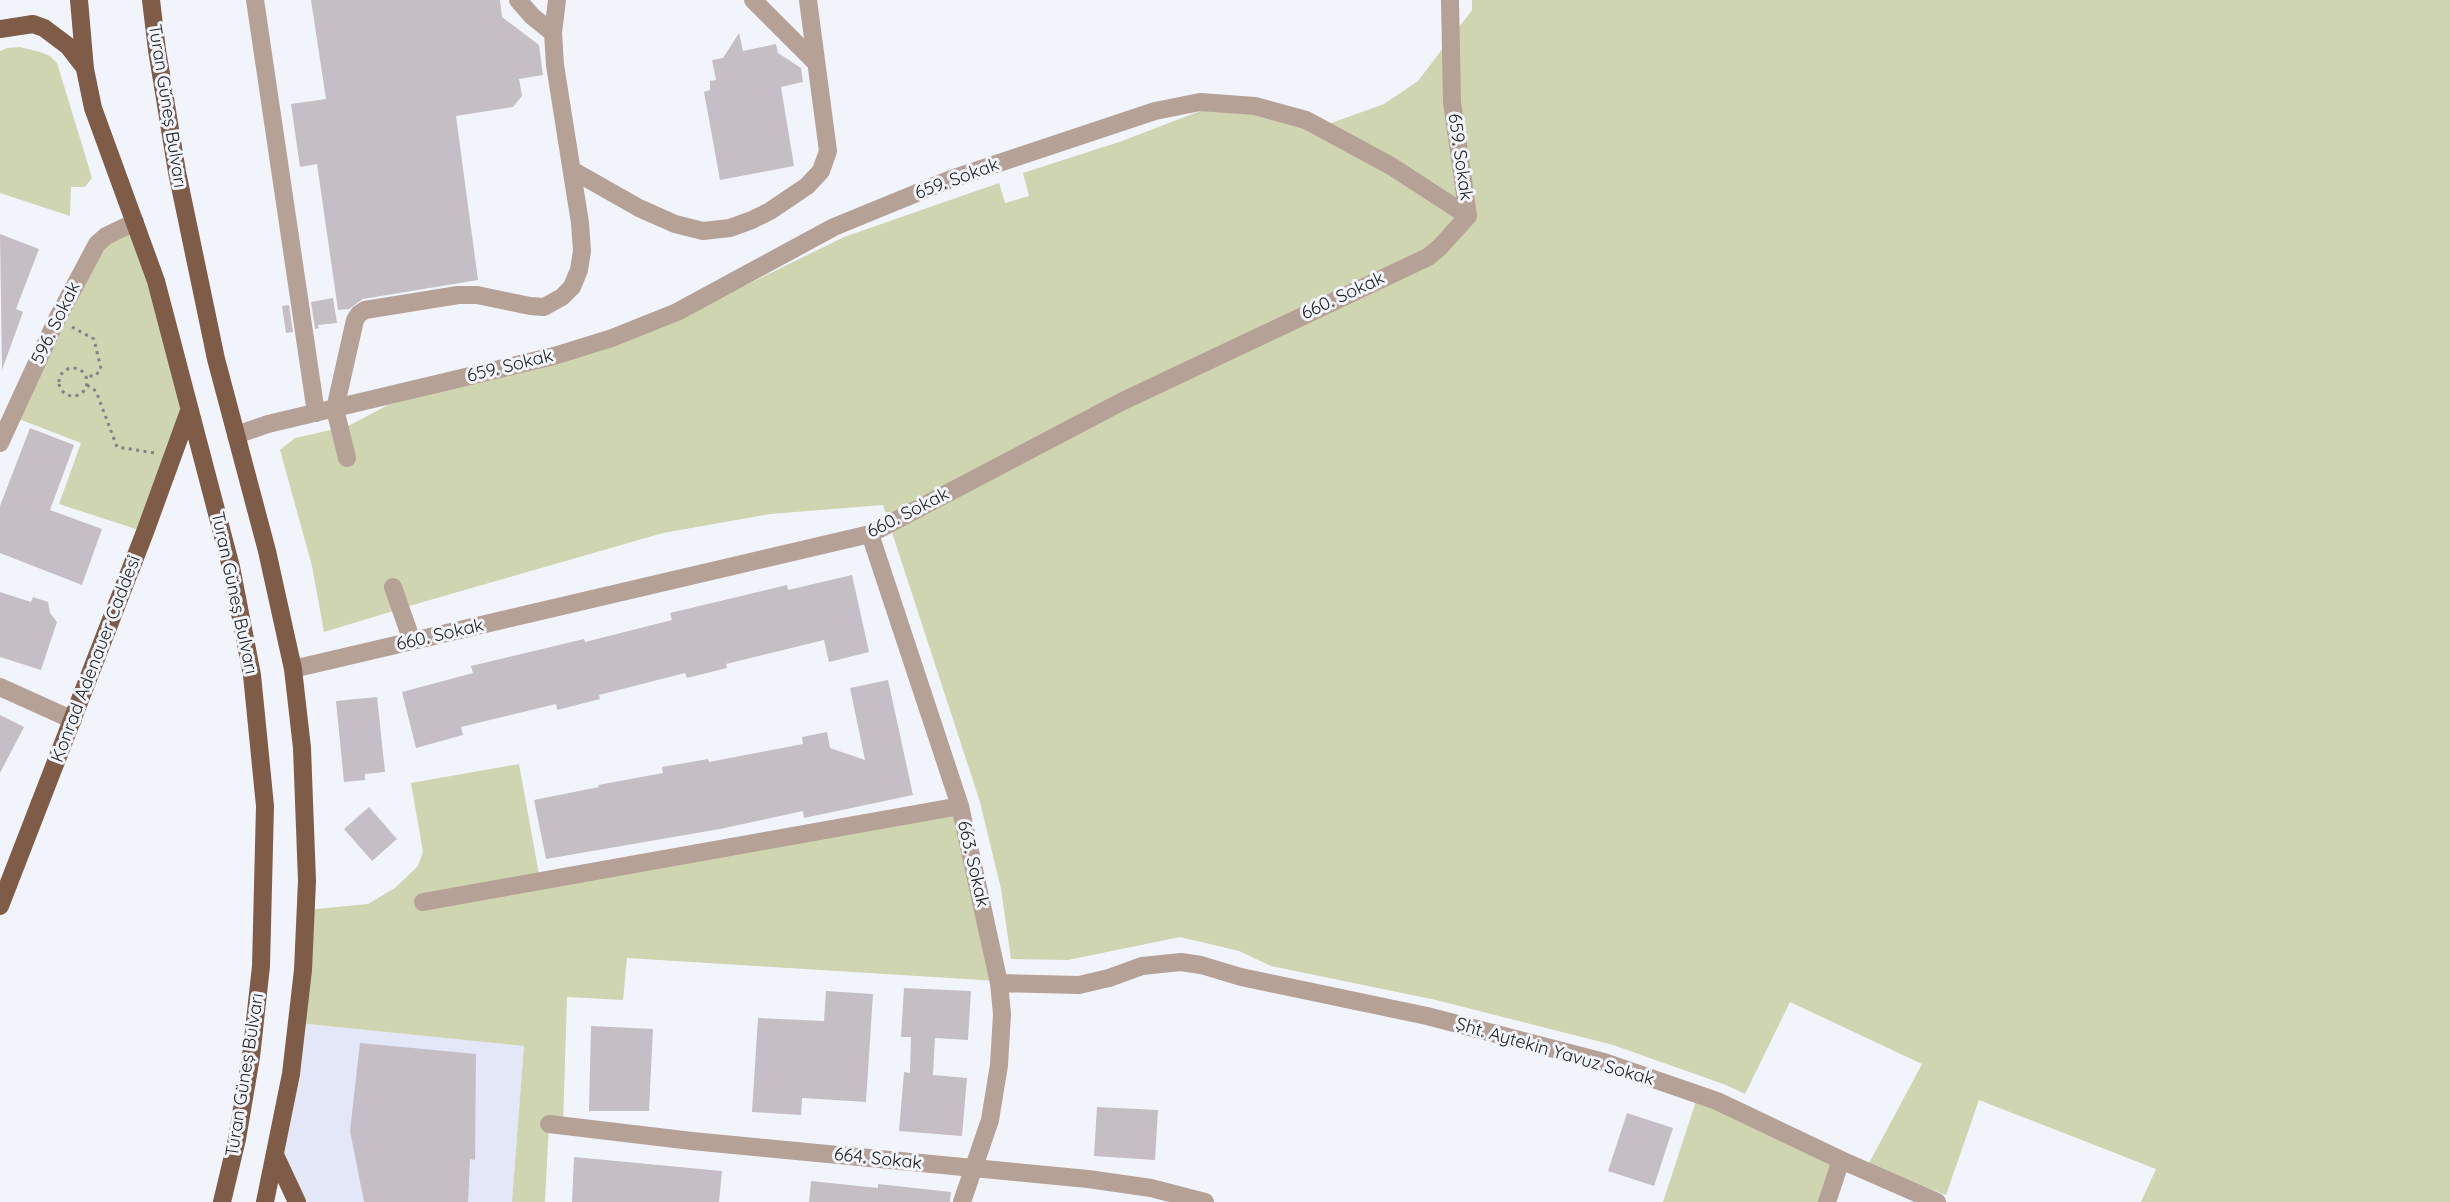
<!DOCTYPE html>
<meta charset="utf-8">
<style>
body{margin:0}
canvas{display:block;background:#f2f4fc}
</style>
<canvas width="2450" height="1202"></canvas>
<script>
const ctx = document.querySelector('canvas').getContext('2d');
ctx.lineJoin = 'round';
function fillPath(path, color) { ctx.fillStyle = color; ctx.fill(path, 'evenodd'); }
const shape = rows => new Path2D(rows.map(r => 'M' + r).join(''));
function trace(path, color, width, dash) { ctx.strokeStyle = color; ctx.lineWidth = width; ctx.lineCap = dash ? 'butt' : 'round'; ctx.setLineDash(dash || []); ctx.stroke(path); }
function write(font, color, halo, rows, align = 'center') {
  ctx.font = font + ' Quicksand,sans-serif'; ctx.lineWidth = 6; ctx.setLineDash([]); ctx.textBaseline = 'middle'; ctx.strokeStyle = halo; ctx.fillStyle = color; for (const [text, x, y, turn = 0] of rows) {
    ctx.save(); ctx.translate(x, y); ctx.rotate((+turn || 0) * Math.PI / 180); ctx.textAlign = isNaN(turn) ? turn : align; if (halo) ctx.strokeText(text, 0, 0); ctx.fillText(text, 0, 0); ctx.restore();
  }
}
const built = shape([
 [298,1023,524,1046,512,1202,297,1202,276,1157]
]);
const green = shape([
 [1472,0,2450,0,2450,1202,2141,1202,2156,1169,1979,1100,1946,1195,1868,1165,1922,1064,1790,1002,1745,1094,1726,1085,1613,1045,1436,1000,1271,966,1239,951,1180,937,1068,960,1011,959,1001,889,980,802,883,505,770,514,663,533,423,602,324,632,312,566,280,450,295,438,348,426,388,405,683,316,844,237,999,183,1005,203,1029,196,1023,173,1122,141,1208,108,1226,106,1312,130,1384,104,1418,81,1472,10],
 [20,47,40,52,50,56,57,63,83,148,92,178,85,187,71,187,70,216,0,193,0,51,7,48],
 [135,222,189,411,145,532,59,504,81,443,11,416,97,244],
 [519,764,540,880,960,806,998,981,627,958,623,1000,567,997,563,1125,549,1124,545,1202,512,1202,524,1046,298,1023,306,910,368,904,395,888,418,866,423,852,411,783],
 [1698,1095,1841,1160,1827,1202,1663,1202]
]);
const building = shape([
 [311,0,500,0,502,17,539,45,543,75,519,79,522,96,513,107,456,116,478,280,363,299,349,309,338,310,317,164,300,167,291,104,326,99],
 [739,33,743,51,776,44,778,53,801,68,803,82,781,87,794,166,720,180,704,92,710,90,710,81,716,80,712,60,723,58],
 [0,234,39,249,16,309,23,312,2,370],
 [333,298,337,323,318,325,319,328,315,329,311,302],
 [289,305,293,332,286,333,282,306],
 [30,428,74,445,50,510,102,529,82,585,0,553,0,506],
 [852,575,869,652,829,662,824,640,726,664,727,668,687,678,685,673,599,695,600,699,557,710,556,704,461,727,463,735,416,748,402,692,473,673,471,666,584,639,585,642,672,620,670,613,787,585,788,590],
 [0,592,31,602,33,597,48,602,50,613,57,622,41,670,0,657],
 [888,680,913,795,804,818,803,811,720,829,546,859,534,800,599,787,598,785,663,773,662,767,708,759,709,762,803,744,802,737,827,732,830,748,865,760,850,688],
 [377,697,385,772,365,774,365,780,344,782,336,701],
 [0,715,24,727,0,773],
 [369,807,397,839,372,861,344,829],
 [904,988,971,991,968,1040,935,1038,933,1075,967,1078,962,1136,899,1131,904,1072,910,1073,911,1037,901,1037],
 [826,991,873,994,866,1102,802,1098,801,1115,752,1112,758,1018,824,1021],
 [591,1026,653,1029,649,1111,589,1111],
 [360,1043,476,1054,475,1160,470,1159,468,1202,364,1202,350,1131],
 [1097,1107,1158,1110,1155,1160,1094,1156],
 [1627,1113,1673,1128,1654,1186,1608,1171],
 [574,1157,722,1171,719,1202,572,1202],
 [811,1181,878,1188,878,1184,951,1192,950,1202,809,1202]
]);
const path = shape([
 [72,327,94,339,101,369,95,376,86,376],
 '59 382a14 14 0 1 1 28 0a14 14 0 1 1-28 0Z',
 [87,385,96,391,117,447,155,453]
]);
const minor = shape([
 [255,0,316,413],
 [518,0,532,16,553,33],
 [753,0,815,62],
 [1450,0,1452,102,1468,216],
 [572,170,639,208,675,224,703,231,730,228,752,220,770,211,807,186,821,171,828,151,808,0],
 [236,435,268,424,554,356,612,338,677,312,834,227,951,179,1155,111,1200,102,1255,106,1306,120,1391,166,1468,216],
 [0,443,57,319,97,244,106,236,135,222],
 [347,458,335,409,355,320,359,314,365,310,458,295,477,295,530,306,544,307,562,297,572,287,579,270,582,251,580,223,555,65,553,33,557,0],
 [870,534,960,806,999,983,1002,1014,999,1065,990,1120,962,1202],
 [393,587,412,641],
 [293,669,870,534,1121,402,1428,257,1440,247,1468,216],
 [0,687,73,720],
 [423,902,960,806],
 [999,983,1079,985,1109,978,1142,966,1181,962,1201,965,1241,977,1427,1016,1604,1062,1717,1101,1841,1160,1937,1202],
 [549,1124,692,1141,1088,1179,1151,1188,1205,1202],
 [1827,1202,1841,1160]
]);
const major = shape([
 [79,0,85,69,93,108,156,281,231,567,252,675,265,806,261,966,251,1057,237,1139,222,1202],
 [151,0,157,50,177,172,216,359,267,551,293,669,302,748,307,881,303,970,291,1074,265,1202],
 [0,29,33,24,44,28,68,46,85,68],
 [0,906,145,532,189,411],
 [276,1157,297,1202]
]);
const streetNames = [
 ["Turan Güneş Bulvarı",167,106,81],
 ["659. Sokak",1460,157,82],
 ["659. Sokak",957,179,-20],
 ["660. Sokak",1343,296,-25],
 ["596. Sokak",56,323,-64],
 ["659. Sokak",510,366,-14],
 ["660. Sokak",908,513,-27],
 ["Turan Güneş Bulvarı",234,593,78],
 ["660. Sokak",440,635,-13],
 ["Konrad Adenauer Caddesi",96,659,-69],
 ["663. Sokak",973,864,77],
 ["Şht. Aytekin Yavuz Sokak",1555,1052,16],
 ["Turan Güneş Bulvarı",245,1075,-81],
 ["664. Sokak",878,1159,6]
];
fillPath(built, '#e3e7f7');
fillPath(green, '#ced5b0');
fillPath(building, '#c5bfc5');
trace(path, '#818388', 3, [3, 4.5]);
trace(minor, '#b5a195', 18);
trace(major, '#7f5c48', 18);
write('18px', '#222326', '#f2f4fc', streetNames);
</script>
